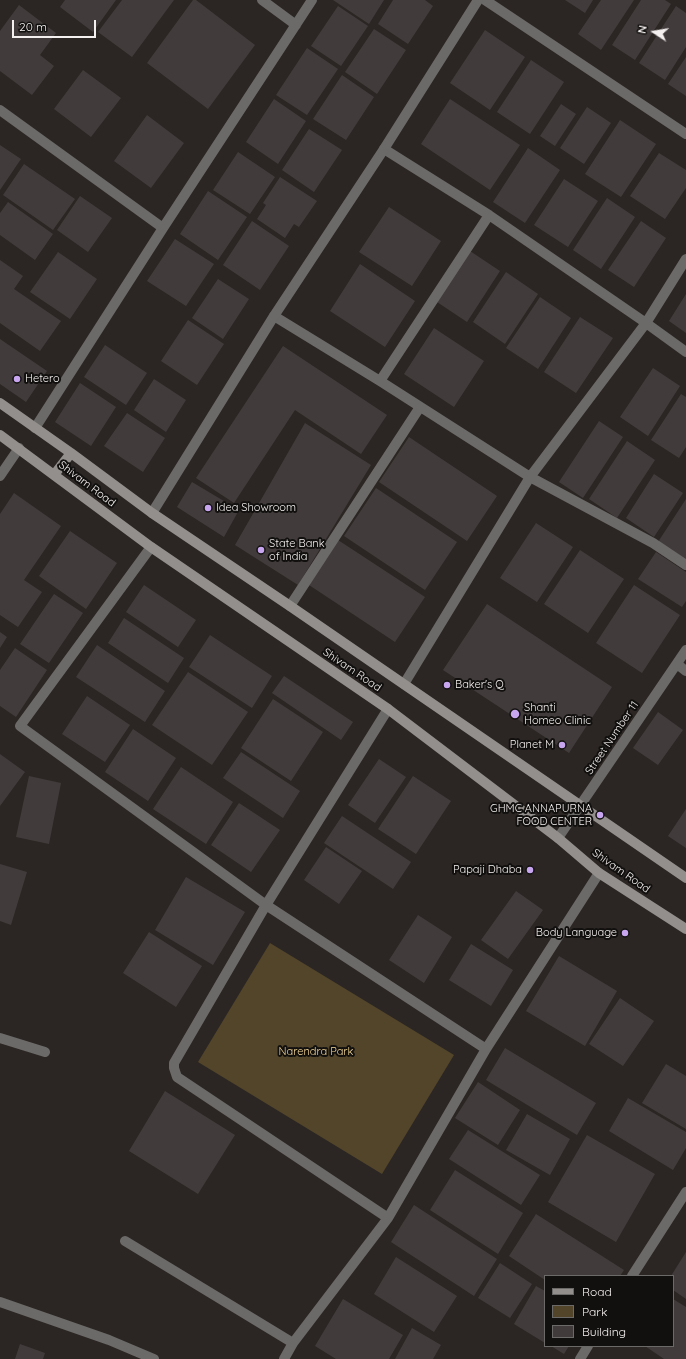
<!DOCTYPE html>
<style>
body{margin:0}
#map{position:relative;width:686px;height:1359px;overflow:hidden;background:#2b2624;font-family:Quicksand,sans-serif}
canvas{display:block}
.legend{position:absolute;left:544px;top:1275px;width:130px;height:72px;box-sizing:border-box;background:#12100f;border:1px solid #6c6a69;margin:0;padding:5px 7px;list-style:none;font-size:12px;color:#f4f0ef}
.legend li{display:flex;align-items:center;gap:8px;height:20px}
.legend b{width:20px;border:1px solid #6c6a69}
.north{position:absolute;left:634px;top:12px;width:40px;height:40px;-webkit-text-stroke:3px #12100f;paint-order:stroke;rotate:282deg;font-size:11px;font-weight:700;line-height:16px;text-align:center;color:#f4f0ef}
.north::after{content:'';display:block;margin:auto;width:14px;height:18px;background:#f4f0ef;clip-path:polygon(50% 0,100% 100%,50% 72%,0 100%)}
.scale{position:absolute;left:12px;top:20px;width:84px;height:18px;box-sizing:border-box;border:2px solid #f4f0ef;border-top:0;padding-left:5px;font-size:12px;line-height:14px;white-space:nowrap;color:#f4f0ef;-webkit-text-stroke:3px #12100f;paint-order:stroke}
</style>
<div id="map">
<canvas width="686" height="1359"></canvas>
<ul class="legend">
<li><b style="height:5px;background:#928f8c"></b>Road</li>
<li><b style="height:11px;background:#524529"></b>Park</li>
<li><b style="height:11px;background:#413c3b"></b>Building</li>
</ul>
<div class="north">N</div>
<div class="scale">20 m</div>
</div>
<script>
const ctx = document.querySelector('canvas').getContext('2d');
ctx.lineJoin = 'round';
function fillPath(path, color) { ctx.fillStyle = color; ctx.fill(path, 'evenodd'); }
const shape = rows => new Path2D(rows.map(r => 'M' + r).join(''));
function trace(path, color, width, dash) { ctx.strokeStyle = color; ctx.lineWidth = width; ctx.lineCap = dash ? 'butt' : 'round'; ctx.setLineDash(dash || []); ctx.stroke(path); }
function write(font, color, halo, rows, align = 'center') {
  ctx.font = font + ' Quicksand,sans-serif'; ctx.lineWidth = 4; ctx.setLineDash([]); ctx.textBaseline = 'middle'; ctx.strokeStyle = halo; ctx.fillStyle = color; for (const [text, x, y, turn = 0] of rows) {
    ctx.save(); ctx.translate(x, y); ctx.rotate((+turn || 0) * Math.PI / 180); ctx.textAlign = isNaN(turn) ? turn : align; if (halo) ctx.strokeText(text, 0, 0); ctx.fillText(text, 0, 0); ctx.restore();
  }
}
const green = shape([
 [270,943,454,1055,382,1174,198,1062]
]);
const building = shape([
 [65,0,116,0,93,32,60,7],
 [122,0,174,0,132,57,98,32],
 [193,0,196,0,255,45,208,109,147,63],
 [333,0,384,0,369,24],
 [393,0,425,0,433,6,408,44,378,24],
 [565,0,593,0,585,13],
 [601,0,634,0,601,50,578,34],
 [641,0,665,0,671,4,635,60,612,45],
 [19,5,56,33,40,55,54,66,32,95,0,71,0,31],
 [338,6,368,26,341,66,311,46],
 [676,6,686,13,686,47,665,80,639,63],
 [374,29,406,50,377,94,345,72],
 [485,30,525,57,490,110,450,83],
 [307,48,338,69,307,115,276,95],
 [686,57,686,96,668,84],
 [531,60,564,82,530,134,497,112],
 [83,70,121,98,91,137,54,109],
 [342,75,374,97,346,140,313,119],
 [274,99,306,121,278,164,246,142],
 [450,99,520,145,490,190,421,144],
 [561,104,576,114,555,146,540,136],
 [587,107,611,123,584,164,560,148],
 [147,115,184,143,151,188,114,161],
 [620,120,656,144,621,197,585,174],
 [309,129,342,150,314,192,282,170],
 [0,145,21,159,0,190],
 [528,148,560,170,525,223,493,202],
 [238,152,275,177,250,214,213,190],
 [659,153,686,170,686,188,665,219,630,196],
 [24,164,75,199,53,230,3,195],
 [280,177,317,201,299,227,294,224,285,238,257,219,266,205,263,203],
 [564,179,598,201,568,247,534,225],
 [208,191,247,217,218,260,180,234],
 [80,196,112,218,88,252,57,230],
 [607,198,635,217,601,269,573,250],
 [8,202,53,234,35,260,0,235,0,213],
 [389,207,441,241,412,286,359,252],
 [252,221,289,246,260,290,223,265],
 [641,221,666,238,634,287,608,270],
 [175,239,214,264,186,306,147,281],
 [470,251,500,271,467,322,437,302],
 [58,252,97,279,70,319,30,292],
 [0,260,23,276,14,289,61,321,40,351,0,323],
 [360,264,415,301,385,347,330,311],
 [506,272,538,294,505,344,473,322],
 [218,279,249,299,223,339,192,318],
 [686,294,686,333,669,321],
 [540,297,571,318,538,369,506,348],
 [580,317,613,338,576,393,544,372],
 [188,320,224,344,197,385,161,361],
 [434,328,484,361,454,407,404,374],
 [0,339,47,371,26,402,0,384],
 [105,345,147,373,126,405,84,377],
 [283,346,387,415,361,454,295,410,234,503,196,478],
 [653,368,680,386,648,436,620,417],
 [154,379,186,400,166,432,134,410],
 [80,383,116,407,91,446,55,422],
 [681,394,686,397,686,447,679,458,651,440],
 [127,413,165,438,143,472,104,446],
 [599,421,623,437,583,498,559,482],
 [305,423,371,465,298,585,235,545],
 [409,437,497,496,467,541,379,482],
 [627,441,655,460,617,518,589,499],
 [654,474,683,493,654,537,626,518],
 [192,482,239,510,224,537,177,507],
 [376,488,457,542,425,590,344,536],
 [14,493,61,526,24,580,42,592,18,627,0,615,0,514],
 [686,499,686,560,658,542],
 [536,523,573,547,537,602,500,578],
 [70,531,117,563,86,609,39,576],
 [338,540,425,597,395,642,309,585],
 [580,550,624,579,588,633,544,604],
 [656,552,686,572,686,601,682,607,638,579],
 [144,585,196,620,178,647,126,612],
 [634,585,680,615,642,673,596,643],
 [54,594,83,613,49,663,20,644],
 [487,604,612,687,569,753,443,670],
 [124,618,184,658,168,683,108,643],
 [0,632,7,637,0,648],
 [210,635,272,676,252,708,189,667],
 [97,645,165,691,145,722,76,677],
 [15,648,47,670,16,717,0,706,0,670],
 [188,672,248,712,212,765,152,725],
 [284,676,353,722,341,740,272,693],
 [87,696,130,725,105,762,62,734],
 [273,699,323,732,291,781,241,748],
 [658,712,683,730,658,765,633,748],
 [133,729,176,758,148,801,105,772],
 [241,752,300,791,283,818,223,778],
 [0,754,25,772,0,806],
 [379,759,406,777,375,823,348,805],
 [181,767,233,802,206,844,153,809],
 [29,776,61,783,49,844,16,837],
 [413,776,451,801,416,854,378,829],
 [239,803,280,830,251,872,211,845],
 [686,809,686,848,668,836],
 [342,816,411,862,393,889,324,843],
 [326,847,362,871,339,904,304,880],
 [0,864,27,872,11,925,0,921],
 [186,877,245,912,213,965,155,930],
 [516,891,543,910,508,959,481,940],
 [418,915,452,937,424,983,389,960],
 [149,932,202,966,176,1007,123,973],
 [471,944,513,970,491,1006,449,980],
 [559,956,617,991,585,1046,526,1011],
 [620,998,654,1021,623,1066,589,1044],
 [505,1048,596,1103,577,1135,486,1080],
 [666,1064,686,1076,686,1129,642,1103],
 [478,1082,520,1110,498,1145,455,1118],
 [165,1091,235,1135,198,1194,129,1151],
 [628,1098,686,1132,686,1148,673,1170,609,1131],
 [527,1114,570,1139,550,1175,506,1150],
 [468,1130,540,1175,521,1205,449,1159],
 [587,1135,655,1174,616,1242,548,1202],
 [455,1170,523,1213,498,1254,430,1210],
 [414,1205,497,1259,474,1296,391,1242],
 [536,1214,624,1270,620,1276,545,1276,545,1280,509,1256],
 [686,1252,686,1299,673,1290,673,1276,671,1276],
 [396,1257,457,1296,434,1332,374,1294],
 [500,1263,532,1284,510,1318,478,1298],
 [536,1286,545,1291,545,1343,514,1324],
 [343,1299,403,1335,389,1359,336,1359,315,1346],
 [673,1299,686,1307,686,1359,664,1359,645,1346,673,1346],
 [412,1328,441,1345,433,1359,395,1359],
 [20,1344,45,1353,43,1359,15,1359],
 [551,1346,569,1346,564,1354]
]);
const minor = shape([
 [262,0,296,25],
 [485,0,686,134],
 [0,110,163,228],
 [384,149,489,215,646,323,686,352],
 [274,316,380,381,530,477,653,543,686,565],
 [380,381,489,215],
 [35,428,163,228,312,0],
 [151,547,20,726,266,905,486,1049],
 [290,606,420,407],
 [677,664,686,671],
 [404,684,530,477,646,323,686,259],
 [558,838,686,650],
 [0,1038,45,1052],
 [388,1218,177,1077,174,1068,174,1063,266,905,388,709],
 [125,1241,293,1343],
 [632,1276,686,1192],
 [0,1302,109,1340,154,1359],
 [284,1359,293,1343,388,1218,486,1049,599,873],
 [580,1359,588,1346]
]);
const tertiary = shape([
 [0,476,19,448],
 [152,513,274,316,384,149,478,0]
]);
const secondary = shape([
 [0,403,71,453,152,513,290,606,686,878],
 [0,435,151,547,388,709,558,838,599,873,686,929],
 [54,475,71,453]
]);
const markers = [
 [17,379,4,"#c7a6ef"],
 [208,508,4,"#c7a6ef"],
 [261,550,4,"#c7a6ef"],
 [447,685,4,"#c7a6ef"],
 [515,714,5,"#c7a6ef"],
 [562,745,4,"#c7a6ef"],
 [600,815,4,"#c7a6ef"],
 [530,870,4,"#c7a6ef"],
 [625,933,4,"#c7a6ef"]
];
const poiNames = [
 ["Hetero",25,379],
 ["Idea Showroom",216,508],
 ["State Bank",269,544],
 ["of India",269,557],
 ["Baker's Q",455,685],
 ["Shanti",524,708],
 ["Homeo Clinic",524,721],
 ["Planet M",554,745,"right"],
 ["GHMC ANNAPURNA",592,809,"right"],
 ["FOOD CENTER",592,822,"right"],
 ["Papaji Dhaba",522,870,"right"],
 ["Body Language",617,933,"right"]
];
const streetNames = [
 ["Shivam Road",87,484,37],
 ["Shivam Road",352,670,34],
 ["Street Number 11",612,738,-56],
 ["Shivam Road",621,871,35]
];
const parkNames = [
 ["Narendra Park",316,1052]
];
fillPath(green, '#524529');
fillPath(building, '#413c3b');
trace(minor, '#6b6a68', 10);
trace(tertiary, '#6b6a68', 10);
trace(secondary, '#928f8c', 10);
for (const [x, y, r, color] of markers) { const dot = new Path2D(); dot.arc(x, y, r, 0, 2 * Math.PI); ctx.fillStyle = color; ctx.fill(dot); trace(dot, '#12100f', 1.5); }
write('11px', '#f4f0ef', '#12100f', poiNames, 'left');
write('11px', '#f4f0ef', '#12100f', streetNames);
write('11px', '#f6d998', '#12100f', parkNames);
</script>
